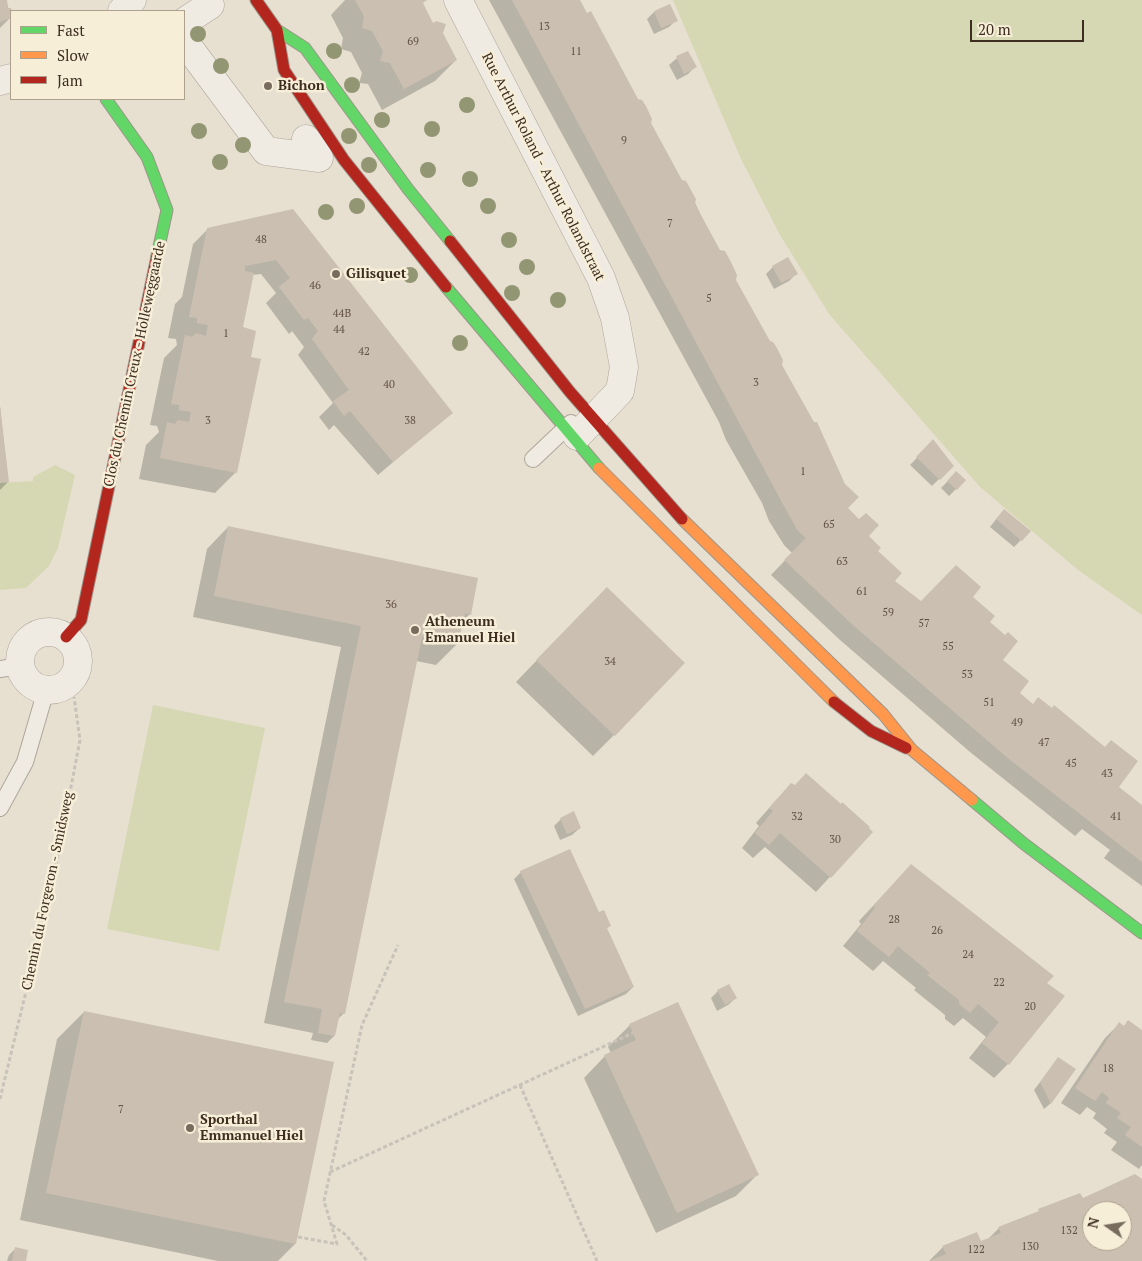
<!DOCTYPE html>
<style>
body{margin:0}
#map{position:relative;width:1142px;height:1261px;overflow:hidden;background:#e7e0d1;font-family:"PT Serif",serif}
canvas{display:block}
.legend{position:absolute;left:10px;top:10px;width:175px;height:90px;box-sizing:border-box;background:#f7eed8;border:1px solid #ada18e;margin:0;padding:6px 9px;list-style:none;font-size:15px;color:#3d2e20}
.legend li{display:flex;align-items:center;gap:10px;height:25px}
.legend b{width:25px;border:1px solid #ada18e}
.north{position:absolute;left:1082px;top:1201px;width:50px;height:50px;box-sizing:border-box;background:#f7eed8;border:1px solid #ada18e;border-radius:50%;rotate:283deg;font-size:14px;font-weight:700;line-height:20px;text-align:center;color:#3d2e20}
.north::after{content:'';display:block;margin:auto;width:18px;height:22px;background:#786c5e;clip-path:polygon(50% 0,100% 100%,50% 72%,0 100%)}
.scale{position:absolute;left:970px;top:20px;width:114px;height:22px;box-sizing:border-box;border:2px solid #3d2e20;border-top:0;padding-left:6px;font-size:15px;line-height:18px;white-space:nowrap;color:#3d2e20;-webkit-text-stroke:4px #f7eed8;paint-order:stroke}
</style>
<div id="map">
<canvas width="1142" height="1261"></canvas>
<ul class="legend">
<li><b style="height:6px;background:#63d668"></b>Fast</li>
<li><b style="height:6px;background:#ff974d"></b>Slow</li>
<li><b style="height:6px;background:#b3261e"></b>Jam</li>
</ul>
<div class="north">N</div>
<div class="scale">20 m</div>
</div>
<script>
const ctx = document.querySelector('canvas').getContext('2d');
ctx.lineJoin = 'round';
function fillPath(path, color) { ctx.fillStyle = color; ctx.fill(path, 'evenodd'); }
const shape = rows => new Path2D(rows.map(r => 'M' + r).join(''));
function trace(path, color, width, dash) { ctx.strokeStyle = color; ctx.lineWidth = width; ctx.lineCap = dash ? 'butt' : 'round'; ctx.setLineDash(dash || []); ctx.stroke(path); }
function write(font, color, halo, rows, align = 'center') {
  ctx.font = font + ' "PT Serif",serif'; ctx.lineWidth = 5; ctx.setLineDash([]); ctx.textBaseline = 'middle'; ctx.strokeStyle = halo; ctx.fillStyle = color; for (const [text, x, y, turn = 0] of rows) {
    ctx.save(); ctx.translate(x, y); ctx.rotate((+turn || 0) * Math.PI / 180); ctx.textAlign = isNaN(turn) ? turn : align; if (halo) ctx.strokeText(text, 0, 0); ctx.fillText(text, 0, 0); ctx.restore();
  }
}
const green = shape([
 [673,0,1142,0,1142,615,1078,570,980,487,829,314,780,235,741,159],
 [55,465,75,475,58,548,49,566,26,588,0,590,0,483,33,481,33,477],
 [153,705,265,728,219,951,107,929]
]);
const shadow = shape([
 [0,0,6,0,11,17,0,28],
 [345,0,423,0,421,3,433,25,441,33,456,60,435,81,382,110,368,84,359,83,362,73,351,52,341,49,343,38,331,15],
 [489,0,579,0,681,181,685,182,708,230,781,365,846,508,877,551,893,581,921,602,971,598,988,623,1001,660,1018,693,1112,793,1142,807,1142,886,1104,858,1110,850,1082,829,1075,836,970,752,840,640,771,575,792,553,784,545,769,521,762,503,726,440,719,422],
 [654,12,676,20,669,27,654,34,647,19],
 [688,52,695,67,688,74,677,80,669,65,677,58],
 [292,211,451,413,378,475,334,425,329,430,319,417,333,403,298,355,304,347,292,331,289,334,266,303,276,293,261,274,252,275,241,328,249,358,236,472,215,493,139,479,146,445,159,432,157,426,150,425,164,358,177,345,176,339,168,338,175,304,182,297,193,244,208,229],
 [773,267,796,274,789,281,774,289,766,274],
 [0,406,8,482,0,490],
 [933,441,952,466,932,486,910,465],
 [956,473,956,489,949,496,941,488],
 [997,518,1021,540,1014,547,990,527],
 [228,527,470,614,461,622,457,644,436,665,416,661,344,1013,337,1020,334,1036,327,1043,311,1040,313,1033,264,1023,341,647,193,617,207,549],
 [585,610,614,735,593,756,516,682],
 [777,799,867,828,871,832,816,892,765,847,753,858,742,848,759,826,756,823],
 [561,819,580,828,572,835,560,840,554,826],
 [911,865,1046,983,1008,1064,994,1078,969,1058,986,1037,963,1018,954,1026,945,1019,945,1015,914,990,916,988,883,961,873,971,843,946,861,924,859,921],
 [521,872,599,914,610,925,606,929,633,987,626,994,578,1016,514,879],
 [718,991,736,998,728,1005,717,1011,711,998],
 [84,1012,332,1063,295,1244,278,1261,218,1261,20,1220,57,1039],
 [1128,1022,1142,1031,1142,1165,1139,1169,1111,1150,1117,1142,1104,1133,1107,1129,1093,1118,1096,1113,1087,1107,1080,1115,1061,1103,1105,1038,1119,1024,1123,1027],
 [630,1025,757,1175,736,1196,656,1233,584,1078,605,1056,611,1053,608,1047],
 [1058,1059,1051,1103,1044,1109,1034,1090],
 [1142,1180,1142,1261,929,1261,943,1247,980,1242,988,1239,999,1228],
 [1092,1211,1122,1211,1122,1241,1092,1241],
 [16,1248,25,1261,7,1261,9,1255]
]);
const building = shape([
 [0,0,7,0,8,8,11,8,12,11,11,18,0,22],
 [355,0,427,0,423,3,433,23,436,21,446,24,443,33,457,60,404,89,390,63,380,61,383,51,372,31,362,28,364,16],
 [512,0,580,0,587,13,591,11,638,99,642,100,646,106,652,119,651,123,682,180,686,181,696,199,695,204,720,250,725,251,731,262,737,275,736,280,770,341,773,342,777,348,783,360,782,365,814,422,817,422,845,484,859,497,848,508,859,519,866,513,879,525,869,536,881,548,878,551,902,573,895,581,921,601,956,565,981,587,973,597,995,616,990,622,1005,635,1008,632,1018,641,1003,660,1029,681,1020,693,1033,704,1038,697,1052,708,1054,705,1105,747,1111,740,1138,761,1119,787,1142,805,1142,862,1009,759,854,626,784,560,806,538,798,531,784,506],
 [670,4,678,21,661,28,654,11],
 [688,51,697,67,684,74,676,56],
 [293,209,453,413,393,462,350,411,344,416,333,401,349,390,312,339,318,331,308,318,304,320,279,287,290,278,276,260,245,266,245,271,254,273,243,327,256,331,251,357,261,359,237,473,160,458,167,422,175,424,178,420,189,422,191,412,179,410,179,405,171,404,185,335,192,337,196,333,206,336,208,325,197,323,197,318,189,317,207,228],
 [788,257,798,274,781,283,772,266],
 [0,406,9,482,0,483],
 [933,439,954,466,940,480,916,457],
 [956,471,966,480,957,490,947,481],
 [1004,509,1031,531,1022,541,996,519],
 [228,526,478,578,471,615,465,613,458,644,422,637,345,1014,340,1013,335,1036,318,1033,322,1009,284,1002,361,626,214,596],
 [607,587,685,663,615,736,536,660],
 [806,773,841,804,842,802,870,827,869,828,873,832,831,878,780,833,769,845,755,833,773,811,769,808,791,783,795,785],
 [574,811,581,828,567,834,560,818],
 [570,849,599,912,604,910,611,926,607,928,634,987,585,1009,520,871],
 [911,864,1054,976,1047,983,1065,996,1009,1065,982,1043,999,1022,978,1004,970,1013,959,1004,959,1000,927,975,930,973,898,946,889,957,857,931,875,908,873,906],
 [729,984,737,998,725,1005,717,990],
 [678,1002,759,1175,677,1213,604,1055,636,1040,629,1024],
 [84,1011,334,1062,296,1244,46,1193],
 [1128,1020,1142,1030,1142,1147,1125,1135,1131,1127,1117,1118,1121,1113,1106,1103,1109,1098,1102,1092,1095,1101,1075,1088,1119,1022,1124,1026],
 [1058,1057,1076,1069,1051,1104,1040,1082],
 [1135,1174,1142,1179,1142,1261,929,1261,946,1254,942,1246,977,1232,981,1241,1001,1233,998,1227,1039,1211,1038,1209,1080,1193,1083,1198],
 [1092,1211,1122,1211,1122,1241,1092,1241],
 [15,1247,28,1250,26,1261,12,1261]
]);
const path = shape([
 [520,1085,597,1261],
 [0,1099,54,876,80,740,74,697],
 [330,1172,633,1033],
 [332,1225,346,1235,367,1261],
 [298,1237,337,1244,324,1201,362,1025,398,945]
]);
const lane = shape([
 [533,459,571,423],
 [0,669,20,666],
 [0,808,25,762,46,690]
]);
const street = shape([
 [458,0,601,278,615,318,624,367,620,391,577,436],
 [122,11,132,0],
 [184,22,210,5],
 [184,41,266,151,319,158,306,139],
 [0,81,11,78],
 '20 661a29 29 0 1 1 58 0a29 29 0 1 1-58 0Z'
]);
const fast = shape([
 [277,30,305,48,408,189,450,241],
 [106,99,147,157,167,210,157,256],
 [446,287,599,468],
 [972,800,1023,843,1142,933]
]);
const slow = shape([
 [599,468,834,702],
 [682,519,883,714,912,750,972,800]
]);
const jam = shape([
 [256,0,277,30,284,70,344,160,446,287],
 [450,241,570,392,682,519],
 [66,637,81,620,157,256],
 [834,702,871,731,906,748]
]);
const trees = [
 [198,34],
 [334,51],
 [221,66],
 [352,85],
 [467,105],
 [382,120],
 [432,129],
 [199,131],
 [349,136],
 [243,145],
 [220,162],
 [369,165],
 [428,170],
 [470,179],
 [357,206],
 [488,206],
 [326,212],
 [509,240],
 [527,267],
 [410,275],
 [512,293],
 [558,300],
 [460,343]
];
const markers = [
 [268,86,5,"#786c5e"],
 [336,274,5,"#786c5e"],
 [415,630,5,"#786c5e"],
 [190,1128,5,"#786c5e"]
];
const numberNames = [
 ["13",544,27],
 ["69",413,42],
 ["11",576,52],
 ["9",624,141],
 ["7",670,224],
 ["48",261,240],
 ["46",315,286],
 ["5",709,299],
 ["44B",342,314],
 ["44",339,330],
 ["1",226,334],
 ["42",364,352],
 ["3",756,383],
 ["40",389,385],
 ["3",208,421],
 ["38",410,421],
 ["1",803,472],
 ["65",829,525],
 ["63",842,562],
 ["61",862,592],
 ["36",391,605],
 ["59",888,613],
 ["57",924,624],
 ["55",948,647],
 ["34",610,662],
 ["53",967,675],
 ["51",989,703],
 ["49",1017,723],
 ["47",1044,743],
 ["45",1071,764],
 ["43",1107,774],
 ["32",797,817],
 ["41",1116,817],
 ["30",835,840],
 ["28",894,920],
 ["26",937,931],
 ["24",968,955],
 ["22",999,983],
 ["20",1030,1007],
 ["18",1108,1069],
 ["7",121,1110],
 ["132",1069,1231],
 ["130",1030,1247],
 ["122",976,1250]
];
const poiNames = [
 ["Bichon",278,86],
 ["Gilisquet",346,274],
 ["Atheneum",425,622],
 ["Emanuel Hiel",425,638],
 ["Sporthal",200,1120],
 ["Emmanuel Hiel",200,1136]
];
const streetNames = [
 ["Rue Arthur Roland - Arthur Rolandstraat",543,167,63],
 ["Clos du Chemin Creux - Holleweggaarde",135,364,-78],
 ["Chemin du Forgeron - Smidsweg",48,891,-78]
];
fillPath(green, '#d6d7b3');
fillPath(shadow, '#0003');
fillPath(building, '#cbbfb2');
trace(lane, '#ada599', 18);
trace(street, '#ada599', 29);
trace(fast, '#9c958a', 13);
trace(slow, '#9c958a', 13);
trace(jam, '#9c958a', 13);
trace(path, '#c8c2b9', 3, [4, 2.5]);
trace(lane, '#efebe3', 16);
trace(street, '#efebe3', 28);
trace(fast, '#63d668', 11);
trace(slow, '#ff974d', 11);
trace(jam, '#b3261e', 11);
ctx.fillStyle = '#929673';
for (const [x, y] of trees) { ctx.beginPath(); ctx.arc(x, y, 8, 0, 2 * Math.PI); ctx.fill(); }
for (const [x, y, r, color] of markers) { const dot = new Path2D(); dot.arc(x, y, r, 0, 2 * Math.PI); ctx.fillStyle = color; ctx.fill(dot); trace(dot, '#f7eed8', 2); }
write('11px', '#605244', null, numberNames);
write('bold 14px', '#3d2e20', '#f7eed8', poiNames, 'left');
write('14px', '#3d2e20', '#f7eed8', streetNames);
</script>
